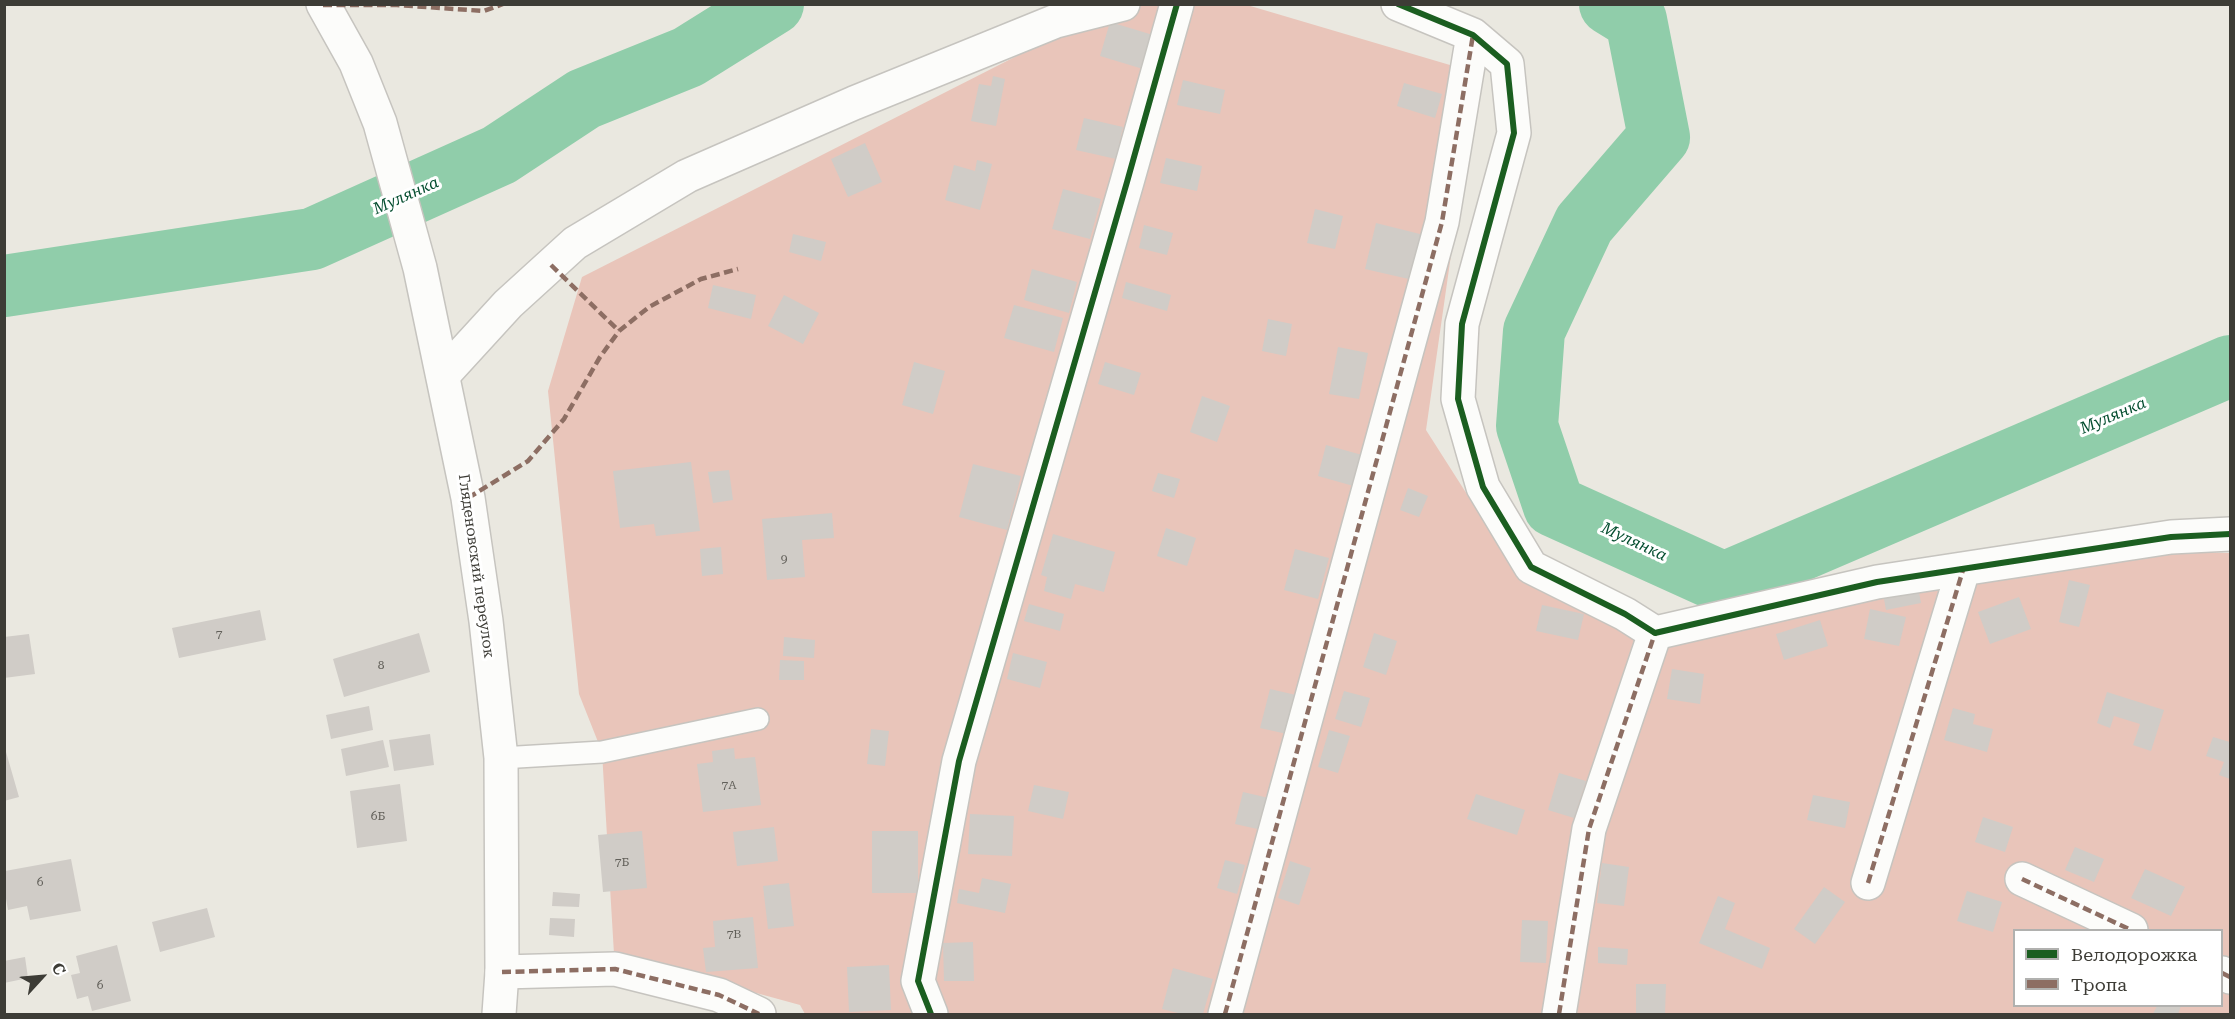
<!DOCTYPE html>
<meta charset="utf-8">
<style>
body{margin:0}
#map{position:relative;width:2235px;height:1019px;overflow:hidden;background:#eae8e0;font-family:"Roboto Serif",serif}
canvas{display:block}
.frame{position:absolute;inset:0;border:6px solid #3d3c36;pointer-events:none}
.legend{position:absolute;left:2013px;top:929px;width:210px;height:78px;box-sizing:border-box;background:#fff;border:2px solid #b1b1af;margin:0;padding:8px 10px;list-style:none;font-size:18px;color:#3d3c36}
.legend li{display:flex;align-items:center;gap:12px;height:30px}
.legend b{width:30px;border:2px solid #b1b1af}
.north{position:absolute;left:12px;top:947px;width:60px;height:60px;-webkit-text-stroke:4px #fff;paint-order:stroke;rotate:64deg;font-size:16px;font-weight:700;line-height:24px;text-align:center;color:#3d3c36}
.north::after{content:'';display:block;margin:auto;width:21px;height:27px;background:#3d3c36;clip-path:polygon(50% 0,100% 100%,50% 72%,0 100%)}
</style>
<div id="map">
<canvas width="2235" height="1019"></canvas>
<div class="frame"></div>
<ul class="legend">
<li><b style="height:8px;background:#1b5e20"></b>Велодорожка</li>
<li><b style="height:8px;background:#8d6e63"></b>Тропа</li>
</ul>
<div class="north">С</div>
</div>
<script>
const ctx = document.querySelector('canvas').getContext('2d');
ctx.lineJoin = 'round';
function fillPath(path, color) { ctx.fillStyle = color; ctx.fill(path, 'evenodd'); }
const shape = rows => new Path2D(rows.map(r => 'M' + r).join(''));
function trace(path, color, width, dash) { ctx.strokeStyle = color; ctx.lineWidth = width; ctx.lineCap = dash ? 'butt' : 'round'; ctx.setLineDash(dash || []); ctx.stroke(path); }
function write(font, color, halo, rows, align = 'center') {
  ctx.font = font + ' "Roboto Serif",serif'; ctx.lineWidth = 6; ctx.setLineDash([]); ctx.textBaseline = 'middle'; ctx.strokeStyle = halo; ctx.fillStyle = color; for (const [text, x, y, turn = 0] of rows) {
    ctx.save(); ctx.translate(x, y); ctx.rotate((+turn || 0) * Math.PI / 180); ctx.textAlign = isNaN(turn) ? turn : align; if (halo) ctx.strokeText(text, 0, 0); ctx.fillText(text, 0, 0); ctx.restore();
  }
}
const green = shape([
 [1117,5,1247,5,1477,73,1426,430,1500,546,1679,633,2055,549,2230,553,2230,1014,805,1014,800,1005,614,954,602,752,579,694,548,391,582,277],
 [2014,930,2222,930,2222,1006,2014,1006]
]);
const river = shape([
 [1610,4,1636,20,1659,137,1584,224,1534,331,1527,426,1554,506,1724,583,2230,366],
 [4,286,312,239,499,155,584,99,688,57,773,4]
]);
const building = shape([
 [1110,22,1153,35,1143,69,1100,56],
 [993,76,1005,79,996,126,971,121,979,84,991,86],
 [1183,80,1225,90,1220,114,1177,105],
 [1404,83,1442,94,1435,118,1397,106],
 [1084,118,1123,127,1116,159,1076,150],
 [865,143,882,182,848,197,831,159],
 [1166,158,1202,166,1197,191,1160,183],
 [977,160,992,164,980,210,945,200,954,165,975,171],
 [1063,189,1101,199,1090,239,1052,229],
 [1315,209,1343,216,1335,249,1307,243],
 [1376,223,1424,235,1413,280,1365,269],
 [1144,225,1173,233,1167,255,1139,248],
 [793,234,826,242,821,261,789,252],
 [1032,269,1077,282,1069,313,1024,300],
 [1126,282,1171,295,1167,311,1122,298],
 [713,285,756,295,751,319,708,308],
 [784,295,819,313,803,344,768,326],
 [1014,305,1063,318,1054,352,1004,338],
 [1268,319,1292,324,1286,356,1262,351],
 [1338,347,1368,353,1359,399,1329,394],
 [914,362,945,371,933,414,902,405],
 [1105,362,1141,373,1134,395,1098,384],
 [1202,396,1230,406,1217,442,1190,432],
 [1326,445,1373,458,1364,489,1318,476],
 [691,462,700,531,656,536,654,524,620,528,613,471],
 [973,464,1021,476,1007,530,959,517],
 [729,470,733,500,713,503,708,472],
 [1158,473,1180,479,1174,498,1152,491],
 [1408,488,1428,496,1419,517,1400,510],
 [832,513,834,538,802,540,805,577,767,580,762,519],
 [1166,528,1196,538,1187,566,1157,556],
 [1053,534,1115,552,1104,592,1075,584,1071,599,1044,591,1047,577,1041,575],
 [721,547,723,574,702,576,700,549],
 [1295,549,1329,558,1318,599,1284,590],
 [2069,580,2090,585,2079,627,2059,622],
 [1917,581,1921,603,1886,610,1882,588],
 [2019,597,2031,629,1990,644,1978,612],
 [1029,604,1064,614,1060,631,1024,621],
 [1542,605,1584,614,1578,640,1536,631],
 [1870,609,1906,617,1899,646,1864,639],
 [260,610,266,640,179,658,172,628],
 [1820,620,1828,646,1784,660,1776,634],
 [419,633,430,672,344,697,333,659],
 [1374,633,1397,641,1386,675,1363,667],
 [29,634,35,674,4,678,4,637],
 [784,637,815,640,814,658,783,656],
 [1013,653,1047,662,1040,688,1007,679],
 [780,660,804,661,804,680,779,680],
 [1672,669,1704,674,1700,704,1667,699],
 [1270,689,1296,695,1287,734,1260,728],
 [1344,691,1370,698,1361,727,1335,719],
 [2107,692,2164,710,2151,751,2133,745,2140,724,2114,716,2110,728,2097,723],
 [369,706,373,730,331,739,326,715],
 [1953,708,1975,714,1973,724,1993,729,1987,752,1944,740],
 [871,729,889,731,885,766,867,764],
 [1329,730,1350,736,1338,773,1318,767],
 [430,734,434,765,394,771,389,740],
 [2213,737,2230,742,2230,779,2219,775,2224,762,2206,756],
 [383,740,389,767,346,776,341,749],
 [4,745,19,797,4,801],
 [734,748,735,759,755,757,761,805,703,812,697,764,713,762,712,751],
 [1559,773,1586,781,1574,818,1548,810],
 [400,784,407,841,357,848,350,791],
 [1034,785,1069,792,1063,819,1028,811],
 [1243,792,1269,798,1262,830,1235,824],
 [1476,794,1525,810,1517,835,1467,819],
 [1813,795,1850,802,1845,828,1807,820],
 [970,814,1014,816,1012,856,968,854],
 [1983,817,2013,827,2005,852,1975,842],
 [774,827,778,861,737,866,733,832],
 [642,831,647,888,603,892,598,835],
 [872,831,918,831,918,893,872,893],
 [2075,847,2104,859,2094,882,2065,870],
 [71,859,81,911,30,920,27,906,8,910,5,893,5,871],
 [1225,860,1245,865,1237,894,1217,888],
 [1290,861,1311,868,1299,905,1278,898],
 [1602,863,1629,867,1624,906,1597,903],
 [2145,869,2185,887,2171,916,2131,898],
 [982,878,1011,884,1005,913,957,903,959,889,979,893],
 [789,883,794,926,768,929,763,886],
 [1824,887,1845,902,1815,944,1794,929],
 [1967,891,2002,902,1993,932,1957,921],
 [553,892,580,894,579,907,552,906],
 [1718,896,1735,903,1725,929,1770,948,1762,969,1699,943],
 [207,908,215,937,160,952,152,922],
 [753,917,758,968,706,972,703,948,715,947,713,921],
 [550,918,575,919,574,937,549,935],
 [1522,920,1548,921,1546,963,1520,962],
 [973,942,974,981,944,981,943,943],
 [117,945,131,1001,92,1011,88,996,77,999,71,975,80,973,76,956],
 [1598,947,1628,949,1627,965,1598,963],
 [25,957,28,978,4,983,4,961],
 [889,965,891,1010,849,1012,847,967],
 [1173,968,1213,979,1203,1014,1182,1014,1162,1009],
 [1636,984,1666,984,1665,1014,1636,1014],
 [2157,1006,2181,1006,2178,1014,2153,1014]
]);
const lane = shape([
 [501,758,602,752,758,719]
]);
const street = shape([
 [1398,4,1473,35,1507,64,1514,133,1462,324,1458,399,1483,487,1531,567,1625,614,1655,633,1877,582,2171,537,2230,534],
 [443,375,508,304,575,243,687,176,854,103,1056,21,1123,4],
 [2022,879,2131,930],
 [1868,883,1963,570],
 [502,972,615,969,719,995,759,1014],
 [2222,973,2230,977],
 [931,1014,918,981,959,761,1127,182,1177,4],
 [1225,1014,1442,222,1473,35],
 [1559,1014,1589,829,1655,633]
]);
const secondary = shape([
 [323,4,356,63,380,123,420,268,468,498,486,621,501,758,502,972,499,1014]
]);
const quiet = shape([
 [323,5,397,5,484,11,503,4],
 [551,265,619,331],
 [468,498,528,461,564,419,600,357,619,331,649,307,701,279,738,269],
 [2022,879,2131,930],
 [1868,883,1963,570],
 [502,972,615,969,719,995,759,1014],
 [2222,973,2230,977],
 [1225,1014,1442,222,1473,35],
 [1559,1014,1589,829,1655,633]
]);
const cycleway = shape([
 [1398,4,1473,35,1507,64,1514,133,1462,324,1458,399,1483,487,1531,567,1625,614,1655,633,1877,582,2171,537,2230,534],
 [931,1014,918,981,959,761,1127,182,1177,4]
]);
const numberNames = [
 ["9",784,559],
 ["7",219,634],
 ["8",381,665],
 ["7А",729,785],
 ["6Б",378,816],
 ["7Б",622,862],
 ["6",40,882],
 ["7В",734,934],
 ["6",100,985]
];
const streetNames = [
 ["Гляденовский переулок",476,566,82]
];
const waterNames = [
 ["Мулянка",406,196,-24],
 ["Мулянка",2113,416,-23],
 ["Мулянка",1634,542,25]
];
fillPath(green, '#e9c5ba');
trace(river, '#90cdaa', 62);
fillPath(building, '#d0ccc7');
trace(lane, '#c6c4bf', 24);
trace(street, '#c6c4bf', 36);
trace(secondary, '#c6c4bf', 36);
trace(lane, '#fcfcfa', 21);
trace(street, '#fcfcfa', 33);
trace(secondary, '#fcfcfa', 33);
trace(quiet, '#8d6e63', 4.5, [9, 4.5]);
trace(cycleway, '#1b5e20', 6);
write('12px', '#62605a', null, numberNames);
write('15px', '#3d3c36', '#fff', streetNames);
write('italic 16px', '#054e30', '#fff', waterNames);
</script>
